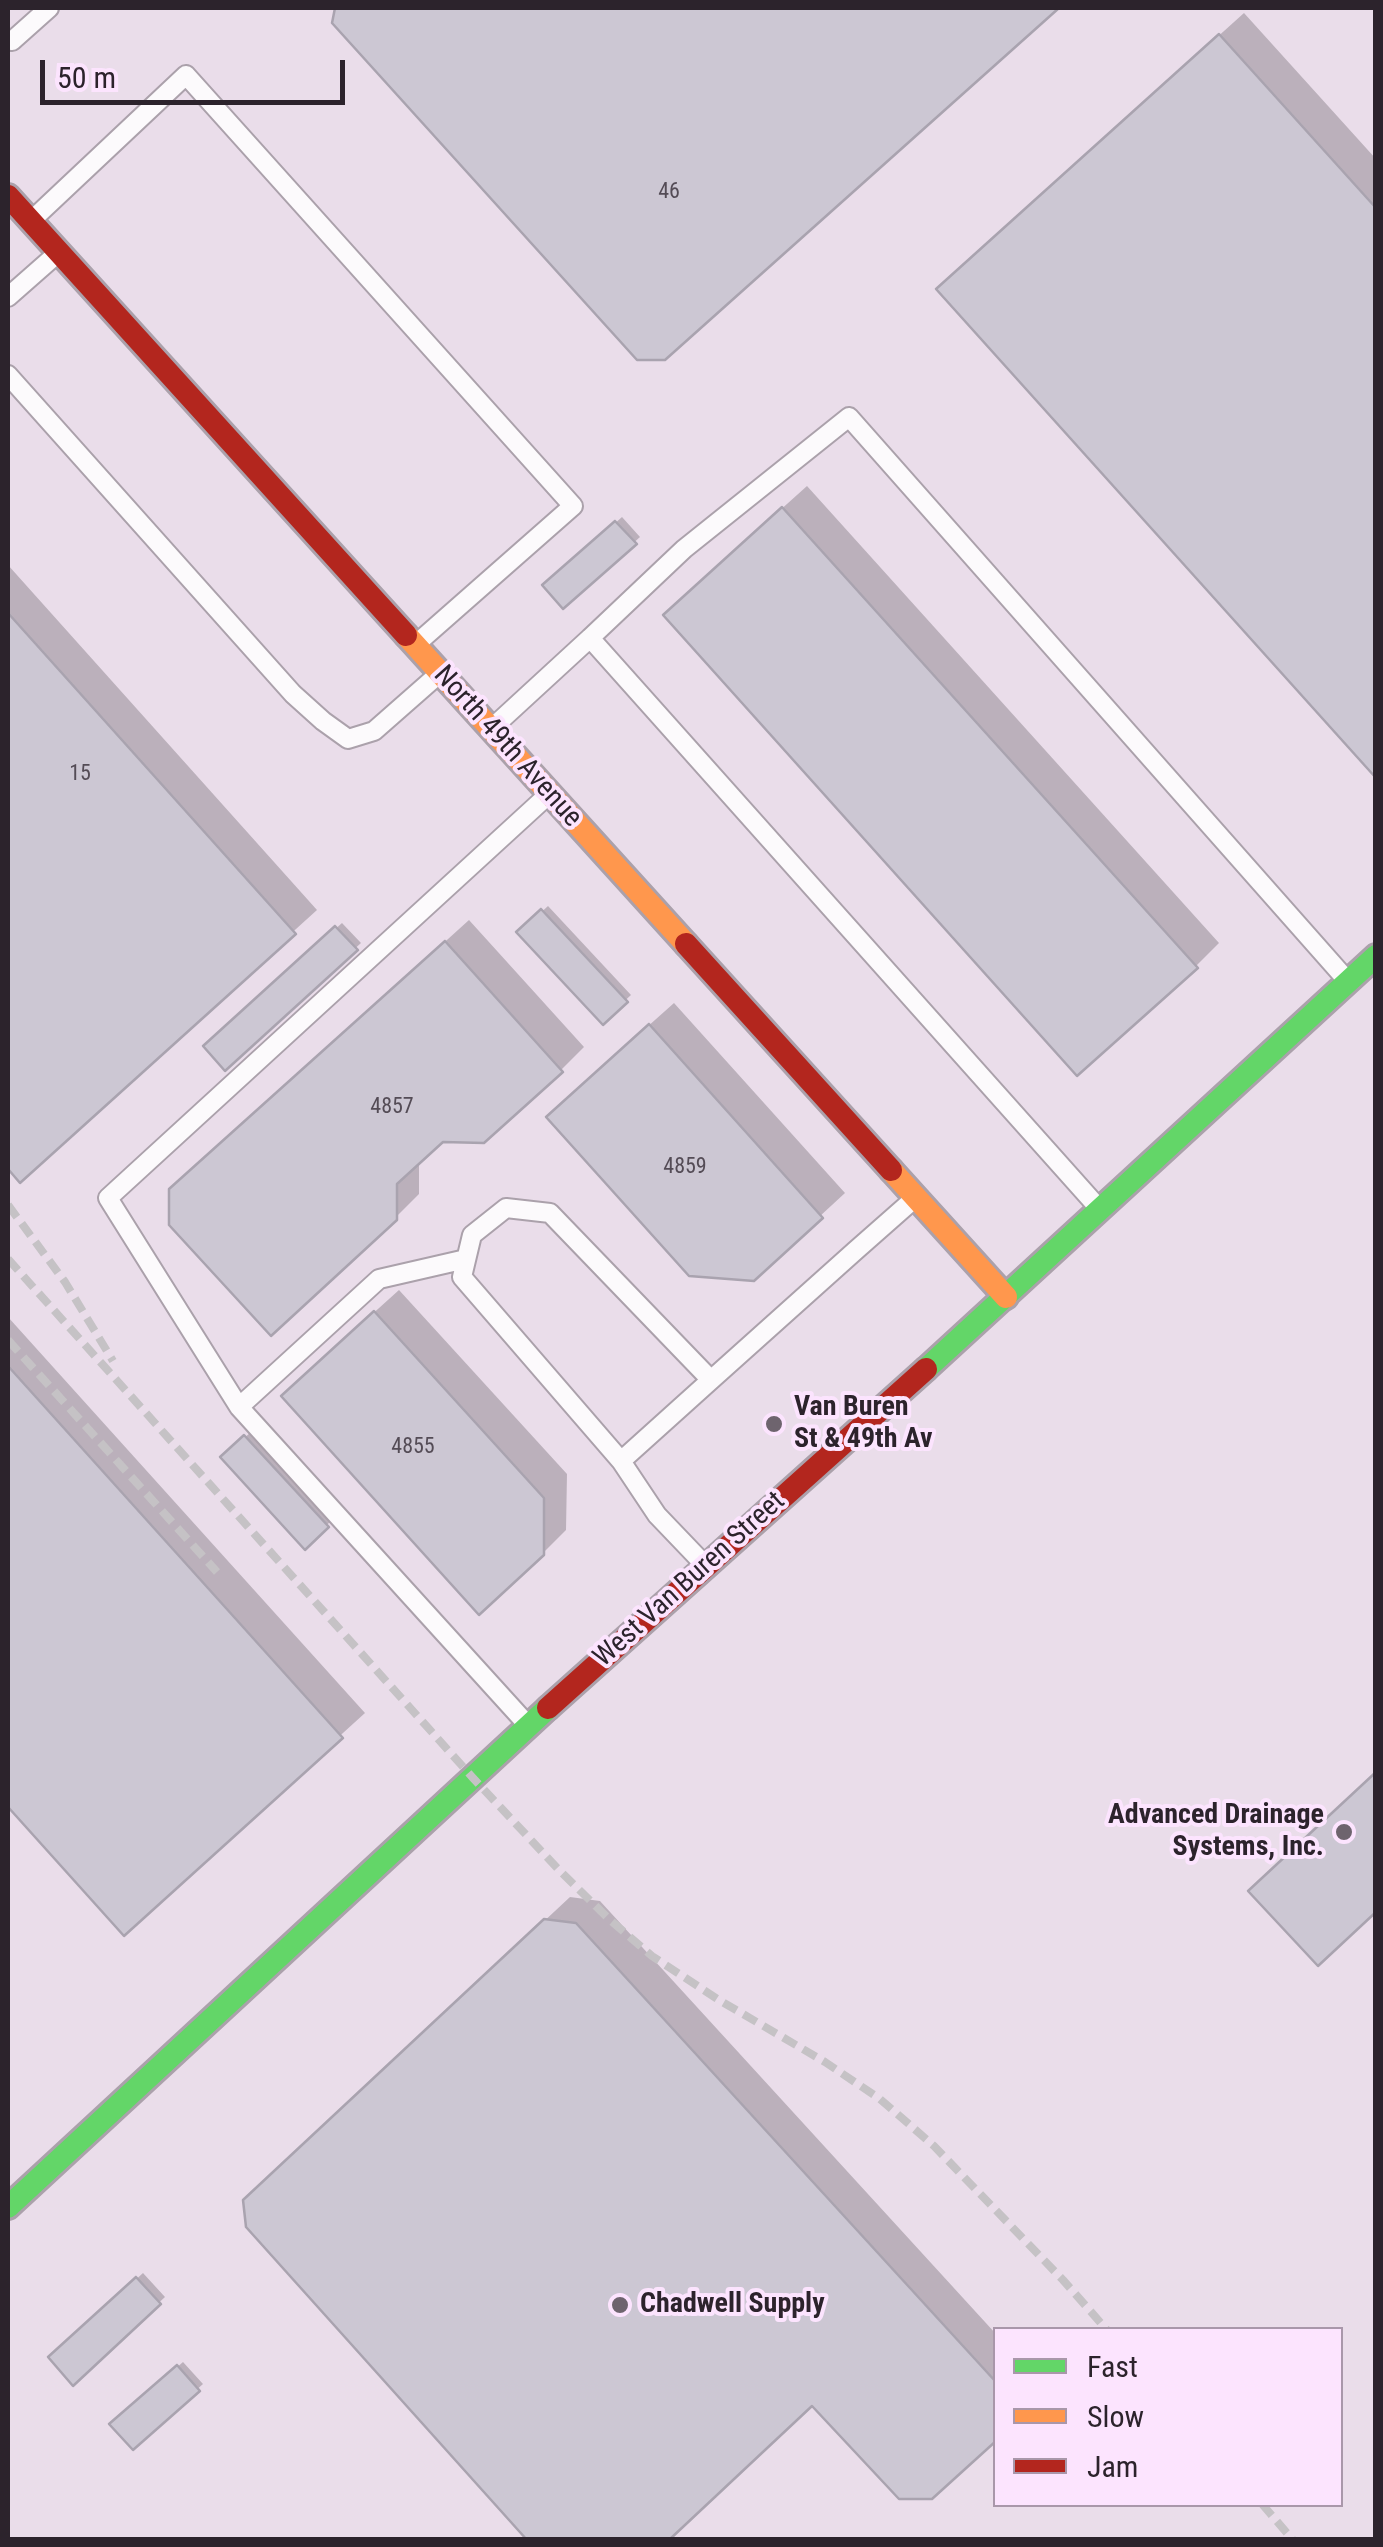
<!DOCTYPE html>
<style>
body{margin:0}
#map{position:relative;width:1383px;height:2547px;overflow:hidden;background:#eaddea;font-family:"Roboto Condensed",sans-serif}
canvas{display:block}
.frame{position:absolute;inset:0;border:10px solid #2c232c;pointer-events:none}
.legend{position:absolute;left:993px;top:2327px;width:350px;height:180px;box-sizing:border-box;background:#fce4fe;border:2px solid #a997aa;margin:0;padding:12px 18px;list-style:none;font-size:30px;color:#2c232c}
.legend li{display:flex;align-items:center;gap:20px;height:50px}
.legend b{width:50px;border:2px solid #a997aa}
.scale{position:absolute;left:40px;top:60px;width:305px;height:45px;box-sizing:border-box;border:5px solid #2c232c;border-top:0;padding-left:12px;font-size:30px;line-height:35px;white-space:nowrap;color:#2c232c;-webkit-text-stroke:8px #fce4fe;paint-order:stroke}
</style>
<div id="map">
<canvas width="1383" height="2547"></canvas>
<div class="frame"></div>
<ul class="legend">
<li><b style="height:12px;background:#63d668"></b>Fast</li>
<li><b style="height:12px;background:#ff974d"></b>Slow</li>
<li><b style="height:12px;background:#b3261e"></b>Jam</li>
</ul>
<div class="scale">50 m</div>
</div>
<script>
const ctx = document.querySelector('canvas').getContext('2d');
ctx.lineJoin = 'round';
function fillPath(path, color) { ctx.fillStyle = color; ctx.fill(path, 'evenodd'); }
const shape = rows => new Path2D(rows.map(r => 'M' + r).join(''));
function trace(path, color, width, dash) { ctx.strokeStyle = color; ctx.lineWidth = width; ctx.lineCap = dash ? 'butt' : 'round'; ctx.setLineDash(dash || []); ctx.stroke(path); }
function write(font, color, halo, rows, align = 'center') {
  ctx.font = font + ' "Roboto Condensed",sans-serif'; ctx.lineWidth = 8; ctx.setLineDash([]); ctx.textBaseline = 'middle'; ctx.strokeStyle = halo; ctx.fillStyle = color; for (const [text, x, y, turn = 0] of rows) {
    ctx.save(); ctx.translate(x, y); ctx.rotate((+turn || 0) * Math.PI / 180); ctx.textAlign = isNaN(turn) ? turn : align; if (halo) ctx.strokeText(text, 0, 0); ctx.fillText(text, 0, 0); ctx.restore();
  }
}
const shadow = shape([
 [337,8,1055,8,664,358,335,22],
 [1244,13,1376,159,1376,774,962,267],
 [807,486,1219,943,1196,966,689,592],
 [622,517,640,537,564,606,546,585],
 [8,565,317,910,20,1179,8,1165],
 [548,906,631,995,603,1021,520,932],
 [469,920,584,1047,561,1070,442,1140,419,1161,419,1194,395,1218,191,1172],
 [342,923,361,943,226,1067,206,1046],
 [674,1003,845,1193,753,1278,572,1094],
 [399,1290,567,1474,566,1530,542,1554,307,1373],
 [8,1317,365,1713,124,1932,8,1803],
 [251,1432,332,1520,305,1546,223,1457],
 [570,1897,600,1901,996,2334,996,2438,812,2403,270,2177],
 [143,2273,165,2297,73,2382,51,2358],
 [183,2362,203,2384,133,2447,113,2424]
]);
const building = shape([
 [335,8,1059,8,665,360,637,360,332,23,335,8],
 [1219,34,1376,208,1376,778,936,289,1219,34],
 [782,507,1198,968,1077,1076,663,615,782,507],
 [615,521,637,544,563,609,542,585,615,521],
 [8,613,296,934,20,1183,8,1169,8,613],
 [541,909,628,1002,603,1025,516,932,541,909],
 [335,926,358,950,225,1071,203,1046,335,926],
 [445,941,563,1072,484,1143,443,1142,397,1184,397,1220,271,1336,169,1225,169,1189,445,941],
 [649,1024,823,1218,754,1281,689,1276,546,1117,649,1024],
 [374,1311,544,1498,544,1555,479,1615,281,1396,374,1311],
 [8,1366,343,1738,124,1936,8,1807,8,1366],
 [244,1435,329,1527,305,1550,220,1457,244,1435],
 [1376,1772,1376,1912,1318,1966,1248,1891,1376,1772],
 [544,1919,576,1923,996,2382,996,2441,932,2499,899,2499,812,2406,669,2540,527,2540,246,2227,243,2200,544,1919],
 [136,2277,161,2304,73,2386,48,2357,136,2277],
 [177,2365,200,2391,133,2450,109,2424,177,2365]
]);
const lane = shape([
 [8,40,12,41,49,8],
 [33,219,186,75,573,506,415,645],
 [8,297,58,253],
 [8,375,293,694,323,721,348,739,374,731,440,673],
 [590,638,684,549,849,417,1345,978],
 [491,729,590,638,1096,1205],
 [711,1380,550,1213,506,1208,472,1235,462,1277,621,1461,711,1380,855,1251,914,1199],
 [239,1407,379,1279,466,1259],
 [621,1461,657,1515,702,1562],
 [525,1722,239,1407,108,1198,548,795]
]);
const fast = shape([
 [926,1369,1376,956],
 [8,2207,548,1708]
]);
const slow = shape([
 [406,635,686,944],
 [891,1170,1006,1297]
]);
const jam = shape([
 [8,196,406,635],
 [686,944,891,1170],
 [548,1708,926,1369]
]);
const rail = shape([
 [8,1205,65,1282,113,1361],
 [8,1259,473,1778,560,1871,610,1920,652,1956,719,2000,825,2062,880,2099,934,2146,1063,2280,1107,2330],
 [8,1340,217,1572],
 [1262,2504,1293,2540]
]);
const markers = [
 [774,1424,10,"#6e646e"],
 [1344,1832,10,"#6e646e"],
 [620,2305,10,"#6e646e"]
];
const numberNames = [
 ["46",669,192],
 ["15",80,774],
 ["4857",392,1107],
 ["4859",685,1167],
 ["4855",413,1447]
];
const streetNames = [
 ["North 49th Avenue",507,747,48],
 ["West Van Buren Street",690,1580,-42]
];
const poiNames = [
 ["Van Buren",794,1408],
 ["St & 49th Av",794,1440],
 ["Advanced Drainage",1324,1816,"right"],
 ["Systems, Inc.",1324,1848,"right"],
 ["Chadwell Supply",640,2305]
];
fillPath(shadow, '#0003');
fillPath(building, '#ccc7d3');
trace(building, '#a9a3af', 2.5);
trace(lane, '#aba1ab', 22);
trace(fast, '#aba1ab', 28);
trace(slow, '#aba1ab', 28);
trace(jam, '#aba1ab', 28);
trace(lane, '#fcfafc', 18);
trace(fast, '#63d668', 22);
trace(slow, '#ff974d', 22);
trace(jam, '#b3261e', 22);
trace(rail, '#c5c2c5', 8, [15, 8]);
for (const [x, y, r, color] of markers) { const dot = new Path2D(); dot.arc(x, y, r, 0, 2 * Math.PI); ctx.fillStyle = color; ctx.fill(dot); trace(dot, '#fce4fe', 4); }
write('22px', '#544c56', null, numberNames);
write('28px', '#2c232c', '#fce4fe', streetNames);
write('bold 28px', '#2c232c', '#fce4fe', poiNames, 'left');
</script>
